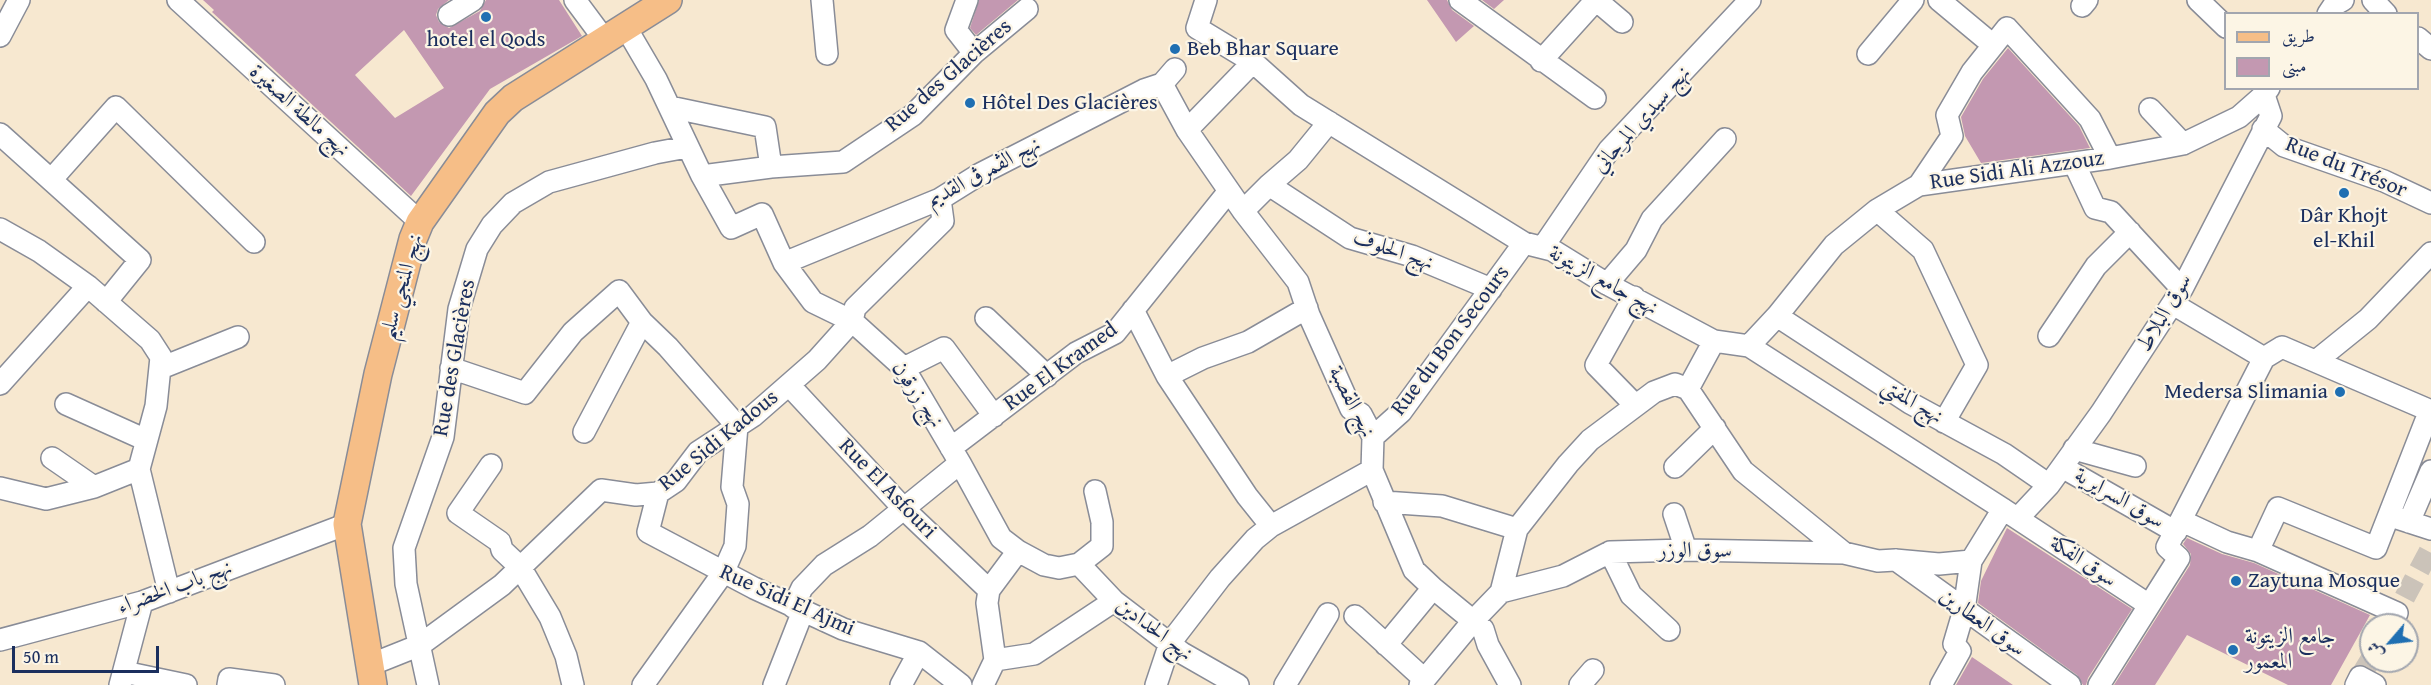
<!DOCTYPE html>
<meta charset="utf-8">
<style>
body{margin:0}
#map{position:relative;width:2431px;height:685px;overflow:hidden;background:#f7e8d0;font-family:"Gentium Book Plus",Amiri,serif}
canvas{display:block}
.legend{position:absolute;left:2224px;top:12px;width:195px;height:78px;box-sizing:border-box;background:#fcf5e5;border:2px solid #a2a6af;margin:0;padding:8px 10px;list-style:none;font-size:18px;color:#1b2f5e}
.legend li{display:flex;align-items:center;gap:12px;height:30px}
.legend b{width:30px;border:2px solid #a2a6af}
.north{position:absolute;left:2359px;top:613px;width:60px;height:60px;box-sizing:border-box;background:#fcf5e5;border:2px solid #a2a6af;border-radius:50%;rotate:242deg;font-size:16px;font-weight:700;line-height:24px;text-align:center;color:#1b2f5e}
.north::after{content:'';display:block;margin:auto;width:21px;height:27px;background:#1f6fb2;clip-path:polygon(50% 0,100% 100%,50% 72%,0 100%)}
.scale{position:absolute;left:12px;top:646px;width:147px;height:27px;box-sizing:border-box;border:3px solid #1b2f5e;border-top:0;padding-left:8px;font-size:18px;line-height:21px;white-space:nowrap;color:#1b2f5e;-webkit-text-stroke:4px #fcf5e5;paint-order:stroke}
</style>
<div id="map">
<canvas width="2431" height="685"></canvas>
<ul class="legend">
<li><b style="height:8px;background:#f6be87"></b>طريق</li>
<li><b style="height:16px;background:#c398b1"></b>مبنى</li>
</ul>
<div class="north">ش</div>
<div class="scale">50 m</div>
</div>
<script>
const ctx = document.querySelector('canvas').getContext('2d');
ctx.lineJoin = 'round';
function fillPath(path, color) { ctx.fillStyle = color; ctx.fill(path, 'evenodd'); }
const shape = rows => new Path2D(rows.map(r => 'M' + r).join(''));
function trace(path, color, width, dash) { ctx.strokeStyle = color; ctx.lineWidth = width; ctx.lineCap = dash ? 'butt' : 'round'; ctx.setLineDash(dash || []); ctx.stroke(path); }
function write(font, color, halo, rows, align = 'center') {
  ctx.font = font + ' "Gentium Book Plus",Amiri,serif'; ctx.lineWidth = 4.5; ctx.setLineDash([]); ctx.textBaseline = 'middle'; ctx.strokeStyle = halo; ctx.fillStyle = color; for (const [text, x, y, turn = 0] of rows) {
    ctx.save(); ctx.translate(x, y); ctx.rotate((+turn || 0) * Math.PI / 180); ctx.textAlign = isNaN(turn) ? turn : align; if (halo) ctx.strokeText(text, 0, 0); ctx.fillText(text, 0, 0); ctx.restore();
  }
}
const building = shape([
 [203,0,449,0,438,9,436,15,439,22,449,28,480,11,486,0,559,0,582,36,490,89,411,196,212,12,214,10],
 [404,30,444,88,395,118,355,75],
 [979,0,1018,0,976,35,970,28],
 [1427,0,1447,0,1452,10,1474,26,1456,42],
 [1482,0,1504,0,1494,9],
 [2008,48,2079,126,2090,148,1981,163,1965,136,1961,117,1983,79],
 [2007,528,2132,609,2088,678,2086,685,2083,685,2077,675,1978,603,1981,581],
 [2187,538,2222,554,2254,563,2370,615,2331,685,2288,685,2187,635,2155,685,2114,685,2190,565,2191,554,2183,544],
 [1972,657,2013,685,1956,685]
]);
const minorTunnel = shape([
 [2390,625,2431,548],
 [2360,677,2371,659]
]);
const minor = shape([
 [178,0,420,222],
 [575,0,604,39],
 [822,0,827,54],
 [967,0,956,30,974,53],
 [1206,0,1197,28,1253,62,1301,105,1524,243,1552,250,1607,284,1714,341,1749,346,2003,509,2149,605],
 [1460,0,1595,98],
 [1596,0,1622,22],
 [1939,0,1993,45],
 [2198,0,2226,27],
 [2373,0,2386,14],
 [2082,6,2087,0],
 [2328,14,2334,5,2343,0],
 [449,15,473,0],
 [625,26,656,79,702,176,771,167,843,162,913,115,974,53,1027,9],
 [0,36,19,0],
 [2418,38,2431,49],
 [1868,54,1913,0],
 [1541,61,1596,0],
 [1162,84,1187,130,1243,211,1298,282,1309,315,1351,409,1361,414,1373,437,1372,470,1414,570,1433,588,1483,629,1488,645,1510,685],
 [670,107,765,127,771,167],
 [2150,109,2183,144],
 [2263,129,2284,146,2384,181,2431,203],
 [1187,130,1253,62],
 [0,134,140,260,106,302],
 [2074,163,2095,208,2111,212,2182,289],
 [702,176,731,228,762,214,784,263,813,302,852,321,904,368,960,463,1001,538,1018,551,1044,565,1059,568,1079,564,1102,546,1102,522,1095,491],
 [51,180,116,107,254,242],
 [1269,185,1350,238,1412,256,1491,289],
 [1919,185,1952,136,1947,115,1972,72,2007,28,2090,119,2110,158],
 [1877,210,1923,250,1977,365,1944,422],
 [1243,211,1269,185,1298,160,1329,122],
 [0,229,39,251,88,286,150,340,161,357,156,406,139,469,169,592],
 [1543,247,1609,150,1750,0],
 [784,263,940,199,980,174,1144,90,1162,84,1175,69],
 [1607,284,1636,250,1652,219,1725,139],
 [1634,297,1596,365,1635,405],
 [2173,304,2264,358,2282,347,2431,411],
 [1133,310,1167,376,1247,496,1271,526],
 [1777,316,1910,403,2004,454,2049,485],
 [986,318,1047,376],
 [2049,336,2096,266,2130,232],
 [1749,346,1777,316,1834,245,1877,210,1919,185,2110,158,2183,144,2239,117,2264,95],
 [2316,361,2368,319,2431,253],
 [161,368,238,337],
 [451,368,525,393,573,332,619,291,642,322,668,347,737,426,732,487,738,504,735,546,723,573,643,685],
 [904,368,944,348,994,416],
 [1167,376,1203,358,1248,342,1307,308],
 [0,384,88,286],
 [789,385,905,510,989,590],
 [1688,389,1743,471,1844,553],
 [66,404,146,440],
 [584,432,642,322],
 [1373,437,1401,412,1524,243],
 [951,448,1076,353,1115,333,1229,191],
 [2074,449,2135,466],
 [52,458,94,487],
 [491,465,458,513,500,542,502,550,520,567,550,617,566,656,573,685],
 [1675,467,1715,428],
 [2062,467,2176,532],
 [0,488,46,499,94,487,139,469],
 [658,493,648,532,754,588,843,629,919,652,961,685],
 [1384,502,1442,506,1517,529],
 [1674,514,1686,550],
 [2018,518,2049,485,2101,413,2182,289,2271,116,2264,95,2269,88],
 [2397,518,2431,529],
 [2182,521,2227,542,2258,551,2397,613],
 [2409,522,2431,471],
 [2258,551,2278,508,2376,548,2430,410],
 [1610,552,1631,595,1669,630],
 [1896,560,2070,685],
 [1079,564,1114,601,1182,653,1238,685],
 [1501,592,1517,529,1568,464,1590,440,1654,392,1675,384,1688,389,1714,341],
 [793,607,802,588,824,565,870,536,960,463],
 [1355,616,1424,679],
 [0,640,142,602,347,524],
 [1386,645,1433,588],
 [995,660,1034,654,1114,601],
 [370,665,420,645,502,585,601,490,636,495,658,493,676,481,698,452,753,416,817,360,852,321,855,308,943,221,940,199],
 [124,672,186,685],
 [120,685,142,602],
 [228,685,229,679,274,685],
 [428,685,406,584,404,548,443,437,459,309,477,249,492,225,513,203,549,182,655,153,687,147],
 [774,685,803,611],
 [901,685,919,652],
 [983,685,995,660,987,603,989,590,1018,551],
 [1156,685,1170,643,1220,578,1255,539,1271,526,1372,470],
 [1285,685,1328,614],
 [1420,685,1473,621,1501,592,1563,576,1610,552,1686,550,1844,553,1878,561,1895,560,1939,564,1971,561],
 [1580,685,1593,670],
 [1941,685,1960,651,1954,644,1964,610,1971,561,2003,509],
 [2099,685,2179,558,2167,547,2264,358],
 [2356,685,2360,677,2375,685]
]);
const major = shape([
 [373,685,347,524,378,374,413,239,420,222,497,113,513,98,668,0]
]);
const markers = [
 [486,17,6,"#1f6fb2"],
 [1175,49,6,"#1f6fb2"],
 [970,103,6,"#1f6fb2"],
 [2344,193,6,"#1f6fb2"],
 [2340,392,6,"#1f6fb2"],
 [2236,581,6,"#1f6fb2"],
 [2233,650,6,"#1f6fb2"]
];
const poiNames = [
 ["hotel el Qods",486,40,"center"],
 ["Beb Bhar Square",1187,49],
 ["Hôtel Des Glacières",982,103],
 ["Dâr Khojt",2344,216,"center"],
 ["el-Khil",2344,241,"center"],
 ["Medersa Slimania",2328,392,"right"],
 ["Zaytuna Mosque",2248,581],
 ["جامع الزيتونة",2245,637],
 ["المعمور",2245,662]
];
const streetNames = [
 ["Rue des Glacières",949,76,-41],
 ["نهج مالطة الصغيرة",299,111,42],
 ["نهج سيدي المرجاني",1642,120,-48],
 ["Rue du Trésor",2346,168,22],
 ["Rue Sidi Ali Azzouz",2017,171,-8],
 ["نهج الڨمرڨ القديم",984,173,-28],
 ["نهج الحلوف",1393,251,19],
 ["نهج جامع الزيتونة",1603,281,29],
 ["نهج المنجي سليم",402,287,-74],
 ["سوق البلاط",2165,313,-59],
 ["Rue du Bon Secours",1451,341,-53],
 ["Rue des Glacières",455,358,-80],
 ["Rue El Kramed",1061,367,-36],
 ["نهج زرقون",917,395,56],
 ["نهج القصبة",1351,402,63],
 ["نهج المفتي",1912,402,31],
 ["Rue Sidi Kadous",719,441,-39],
 ["Rue El Asfouri",887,489,46],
 ["سوق السرايرية",2119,499,30],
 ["سوق الوزر",1695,551],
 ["سوق الفكة",2083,562,34],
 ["نهج باب الخضراء",175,588,-20],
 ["Rue Sidi El Ajmi",787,601,24],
 ["سوق العطارين",1982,623,36],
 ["نهج الحدادين",1154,630,37]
];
fillPath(building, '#c398b1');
trace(minorTunnel, '#cbc3b9', 21, [21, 10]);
trace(minor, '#898c97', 24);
trace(major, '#898c97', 30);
trace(minor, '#fff', 21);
trace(major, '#f6be87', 27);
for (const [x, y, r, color] of markers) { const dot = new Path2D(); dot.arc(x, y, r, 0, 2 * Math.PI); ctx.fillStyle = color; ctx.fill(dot); trace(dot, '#fcf5e5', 2); }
write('22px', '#1b2f5e', '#fcf5e5', poiNames, 'left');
write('22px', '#1b2f5e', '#fcf5e5', streetNames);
</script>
